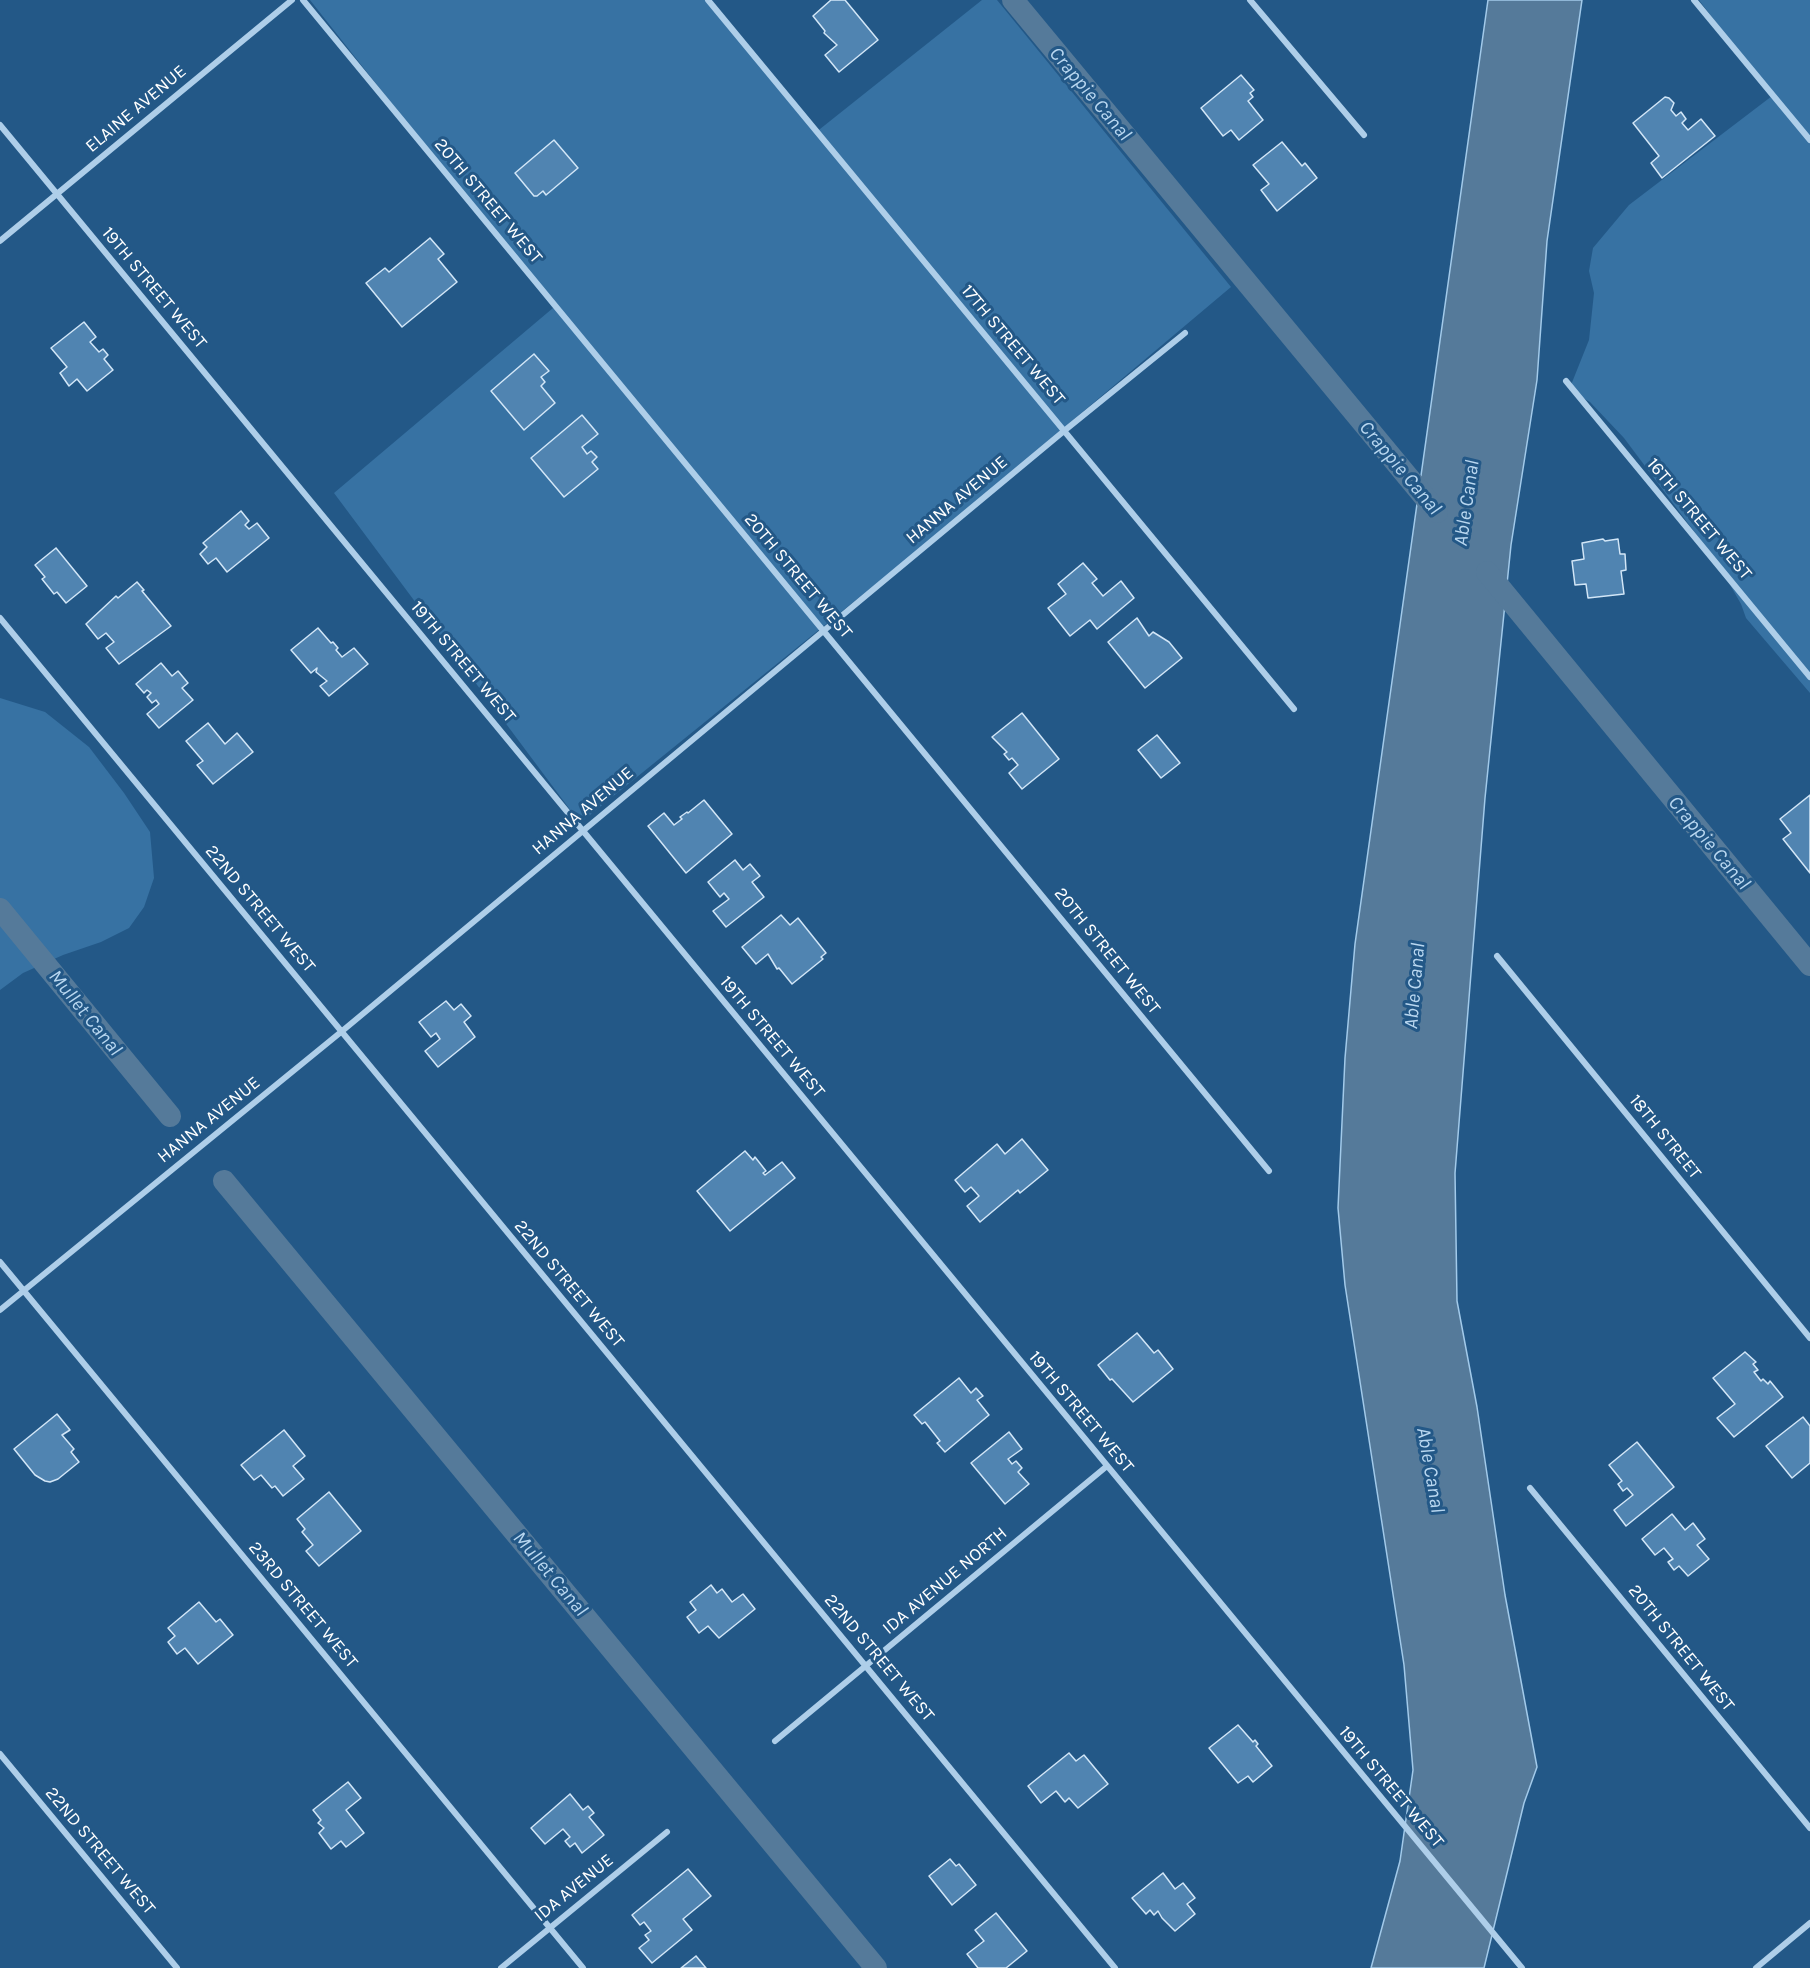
<!DOCTYPE html>
<style>
body{margin:0}
canvas{display:block;background:#235887}
</style>
<canvas width="1810" height="1968"></canvas>
<script>
const ctx = document.querySelector('canvas').getContext('2d');
ctx.lineJoin = 'round';
function fillPath(path, color) { ctx.fillStyle = color; ctx.fill(path, 'evenodd'); }
const shape = rows => new Path2D(rows.map(r => 'M' + r).join(''));
function trace(path, color, width, dash) { ctx.strokeStyle = color; ctx.lineWidth = width; ctx.lineCap = dash ? 'butt' : 'round'; ctx.setLineDash(dash || []); ctx.stroke(path); }
function write(font, color, halo, rows, align = 'center') {
  ctx.font = font + ' Karla,sans-serif'; ctx.lineWidth = 6; ctx.setLineDash([]); ctx.textBaseline = 'middle'; ctx.strokeStyle = halo; ctx.fillStyle = color; for (const [text, x, y, turn = 0] of rows) {
    ctx.save(); ctx.translate(x, y); ctx.rotate((+turn || 0) * Math.PI / 180); ctx.textAlign = isNaN(turn) ? turn : align; if (halo) ctx.strokeText(text, 0, 0); ctx.fillText(text, 0, 0); ctx.restore();
  }
}
const green = shape([
 [310,0,708,0,815,133,982,0,997,0,1231,287,940,532,580,823,334,493,553,308],
 [1699,0,1810,0,1810,693,1746,618,1741,604,1717,562,1624,438,1590,402,1569,390,1589,340,1594,293,1589,271,1593,248,1629,205,1772,96],
 [0,698,45,712,89,747,124,793,150,832,154,878,144,907,129,928,101,942,63,955,23,973,0,990]
]);
const water = shape([
 [1488,0,1582,0,1547,241,1537,380,1511,545,1485,798,1455,1173,1457,1301,1477,1407,1505,1595,1537,1767,1524,1803,1484,1968,1371,1968,1400,1861,1413,1770,1404,1665,1345,1285,1338,1208,1345,1058,1355,944,1488,0]
]);
const canal = shape([
 [1013,0,1437,512],
 [1487,572,1810,965],
 [0,909,170,1116],
 [224,1181,876,1968]
]);
const building = shape([
 [831,0,845,0,878,40,839,72,825,55,837,45,824,33,825,31,813,16,831,0],
 [1241,75,1254,90,1250,93,1253,97,1248,101,1263,120,1239,140,1231,130,1223,136,1201,108,1241,75],
 [1665,97,1669,98,1674,103,1671,110,1676,116,1681,112,1686,119,1682,123,1688,130,1701,119,1715,136,1662,178,1651,163,1659,156,1633,123,1665,97],
 [554,140,578,168,546,195,543,191,537,196,534,196,515,173,554,140],
 [1282,142,1302,166,1305,163,1317,178,1277,211,1261,190,1269,184,1253,165,1282,142],
 [430,238,444,254,438,259,457,282,402,327,366,283,385,268,389,272,430,238],
 [84,322,96,337,90,342,99,352,103,349,108,355,104,359,113,370,87,391,77,379,69,386,60,373,67,367,51,348,84,322],
 [534,354,549,371,541,377,545,382,541,386,555,403,524,430,491,391,534,354],
 [582,415,598,434,582,447,587,454,591,451,597,457,592,462,598,469,564,497,531,458,582,415],
 [241,511,249,521,245,525,249,529,257,523,269,538,227,572,216,558,208,564,200,554,207,547,203,543,241,511],
 [1603,539,1605,541,1618,539,1620,554,1625,554,1626,570,1621,571,1624,594,1588,598,1586,584,1575,585,1572,561,1584,559,1582,543,1603,539],
 [56,548,87,586,66,603,57,592,54,594,42,579,45,577,35,565,56,548],
 [1083,563,1097,579,1092,583,1103,596,1121,581,1134,598,1097,629,1090,620,1070,636,1048,608,1066,594,1058,584,1083,563],
 [137,582,144,590,142,591,171,626,119,664,106,648,114,642,106,633,98,639,86,624,116,596,118,598,137,582],
 [1137,618,1149,636,1153,632,1169,642,1182,658,1145,688,1108,642,1137,618],
 [318,628,331,643,333,642,338,648,336,650,342,657,354,648,368,664,329,696,320,686,327,681,316,672,317,668,311,673,291,650,318,628],
 [161,663,172,676,178,671,188,683,182,688,193,700,159,728,147,714,159,704,156,700,152,703,147,697,151,693,147,690,144,693,136,684,161,663],
 [1022,713,1059,759,1022,789,1009,773,1018,765,1012,758,1009,760,1004,754,1007,752,992,737,1022,713],
 [208,723,225,744,237,733,253,752,213,784,197,765,203,761,186,741,208,723],
 [1157,735,1180,763,1161,778,1138,750,1157,735],
 [1810,795,1810,873,1783,839,1791,833,1780,819,1810,795],
 [704,800,732,834,686,873,648,826,664,813,674,825,682,819,680,817,687,812,688,813,704,800],
 [735,860,743,870,750,864,760,876,752,882,764,897,726,927,713,911,729,899,724,893,720,897,708,882,735,860],
 [781,915,790,925,798,918,826,953,821,957,823,959,792,984,779,968,777,969,768,954,756,964,742,947,781,915],
 [446,1001,454,1010,461,1004,471,1016,464,1022,475,1037,438,1067,425,1051,440,1039,436,1033,431,1037,419,1022,446,1001],
 [1022,1139,1048,1170,1020,1193,1018,1190,980,1222,967,1206,979,1196,971,1187,965,1192,955,1180,997,1144,1005,1154,1022,1139],
 [745,1151,753,1160,755,1157,766,1171,763,1173,765,1175,782,1162,795,1178,730,1231,697,1191,745,1151],
 [1137,1333,1154,1353,1158,1350,1173,1369,1133,1402,1112,1379,1110,1380,1098,1365,1137,1333],
 [1745,1352,1756,1362,1753,1364,1758,1370,1754,1372,1761,1381,1763,1379,1768,1384,1770,1381,1783,1397,1734,1437,1717,1418,1735,1404,1713,1378,1745,1352],
 [959,1378,971,1393,976,1388,983,1396,977,1400,989,1415,945,1452,937,1443,940,1441,925,1422,922,1424,914,1415,959,1378],
 [57,1414,70,1430,62,1435,74,1449,71,1452,79,1462,58,1479,50,1482,45,1481,35,1475,14,1449,57,1414],
 [1803,1417,1810,1426,1810,1463,1792,1478,1766,1446,1803,1417],
 [284,1430,305,1456,293,1466,304,1479,283,1496,275,1486,272,1488,261,1475,254,1480,241,1465,284,1430],
 [1009,1432,1022,1449,1008,1459,1012,1464,1016,1461,1022,1468,1018,1472,1029,1484,1005,1504,971,1463,1009,1432],
 [1637,1442,1674,1487,1626,1526,1614,1510,1633,1495,1627,1488,1623,1491,1618,1484,1622,1481,1609,1465,1637,1442],
 [329,1492,361,1531,319,1566,306,1551,313,1545,302,1532,305,1529,297,1519,329,1492],
 [1672,1514,1685,1530,1693,1523,1705,1539,1697,1545,1709,1559,1688,1576,1679,1566,1674,1570,1668,1562,1673,1559,1664,1548,1655,1555,1642,1539,1672,1514],
 [711,1585,717,1593,722,1589,732,1602,743,1594,755,1609,719,1638,708,1626,699,1633,687,1617,696,1610,690,1602,711,1585],
 [199,1602,216,1622,220,1619,233,1635,198,1664,185,1648,177,1654,168,1642,175,1636,168,1628,199,1602],
 [1238,1725,1253,1742,1255,1740,1258,1744,1256,1746,1272,1766,1253,1782,1248,1776,1238,1783,1209,1748,1238,1725],
 [1069,1753,1076,1761,1084,1755,1108,1784,1078,1808,1069,1798,1065,1802,1056,1791,1041,1803,1028,1786,1069,1753],
 [348,1782,361,1798,346,1810,364,1833,346,1847,341,1841,331,1849,319,1833,324,1828,318,1823,321,1820,313,1810,348,1782],
 [570,1794,583,1810,588,1806,594,1813,589,1817,604,1835,582,1853,575,1843,570,1847,565,1841,570,1837,563,1829,545,1844,531,1828,570,1794],
 [950,1859,956,1866,959,1864,976,1885,952,1905,929,1876,950,1859],
 [688,1869,711,1896,683,1919,692,1930,652,1963,639,1948,649,1940,645,1935,651,1931,644,1922,640,1925,632,1915,688,1869],
 [1163,1873,1175,1889,1183,1883,1195,1898,1187,1904,1195,1914,1175,1931,1162,1918,1158,1911,1154,1915,1150,1910,1146,1914,1132,1898,1163,1873],
 [996,1913,1027,1951,1006,1968,978,1968,967,1954,984,1941,975,1930,996,1913],
 [696,1956,706,1968,681,1968,696,1956]
]);
const street = shape([
 [303,0,1269,1171],
 [708,0,1294,709],
 [1250,0,1364,135],
 [1694,0,1810,140],
 [0,125,1522,1968],
 [0,241,292,0],
 [1566,381,1810,677],
 [0,618,1115,1968],
 [1497,956,1810,1338],
 [0,1262,583,1968],
 [0,1310,341,1032,1064,431,1185,333],
 [1530,1488,1810,1828],
 [775,1741,1107,1466],
 [0,1754,177,1968],
 [501,1968,667,1832],
 [1756,1968,1810,1923]
]);
const streetNames = [
 ["ELAINE AVENUE",136,109,-40],
 ["20TH STREET WEST",488,201,50],
 ["19TH STREET WEST",154,288,50],
 ["17TH STREET WEST",1013,345,50],
 ["HANNA AVENUE",957,500,-40],
 ["16TH STREET WEST",1699,519,50],
 ["20TH STREET WEST",798,576,50],
 ["19TH STREET WEST",463,662,50],
 ["HANNA AVENUE",583,811,-40],
 ["22ND STREET WEST",260,909,50],
 ["20TH STREET WEST",1107,951,51],
 ["19TH STREET WEST",772,1037,50],
 ["HANNA AVENUE",209,1120,-39],
 ["18TH STREET",1665,1137,51],
 ["22ND STREET WEST",569,1284,50],
 ["19TH STREET WEST",1081,1412,50],
 ["IDA AVENUE NORTH",945,1581,-40],
 ["23RD STREET WEST",303,1605,50],
 ["20TH STREET WEST",1681,1648,51],
 ["22ND STREET WEST",879,1658,50],
 ["19TH STREET WEST",1391,1787,50],
 ["22ND STREET WEST",100,1851,50],
 ["IDA AVENUE",574,1888,-39]
];
const waterNames = [
 ["Crappie Canal",1090,94,50],
 ["Crappie Canal",1400,468,50],
 ["Able Canal",1467,503,-82],
 ["Crappie Canal",1709,843,50],
 ["Able Canal",1415,986,-85],
 ["Mullet Canal",85,1013,51],
 ["Able Canal",1430,1470,80],
 ["Mullet Canal",550,1574,50]
];
fillPath(green, '#3772a3');
fillPath(water, '#557a9a');
trace(water, '#a2caea', 1.5);
trace(canal, '#557a9a', 22);
fillPath(building, '#5084b1');
trace(building, '#d2e6f7', 1.5);
trace(street, '#aecee9', 6);
write('18px', '#fff', '#235887', streetNames);
write('italic 20px', '#b9d7f0', '#235887', waterNames);
</script>
